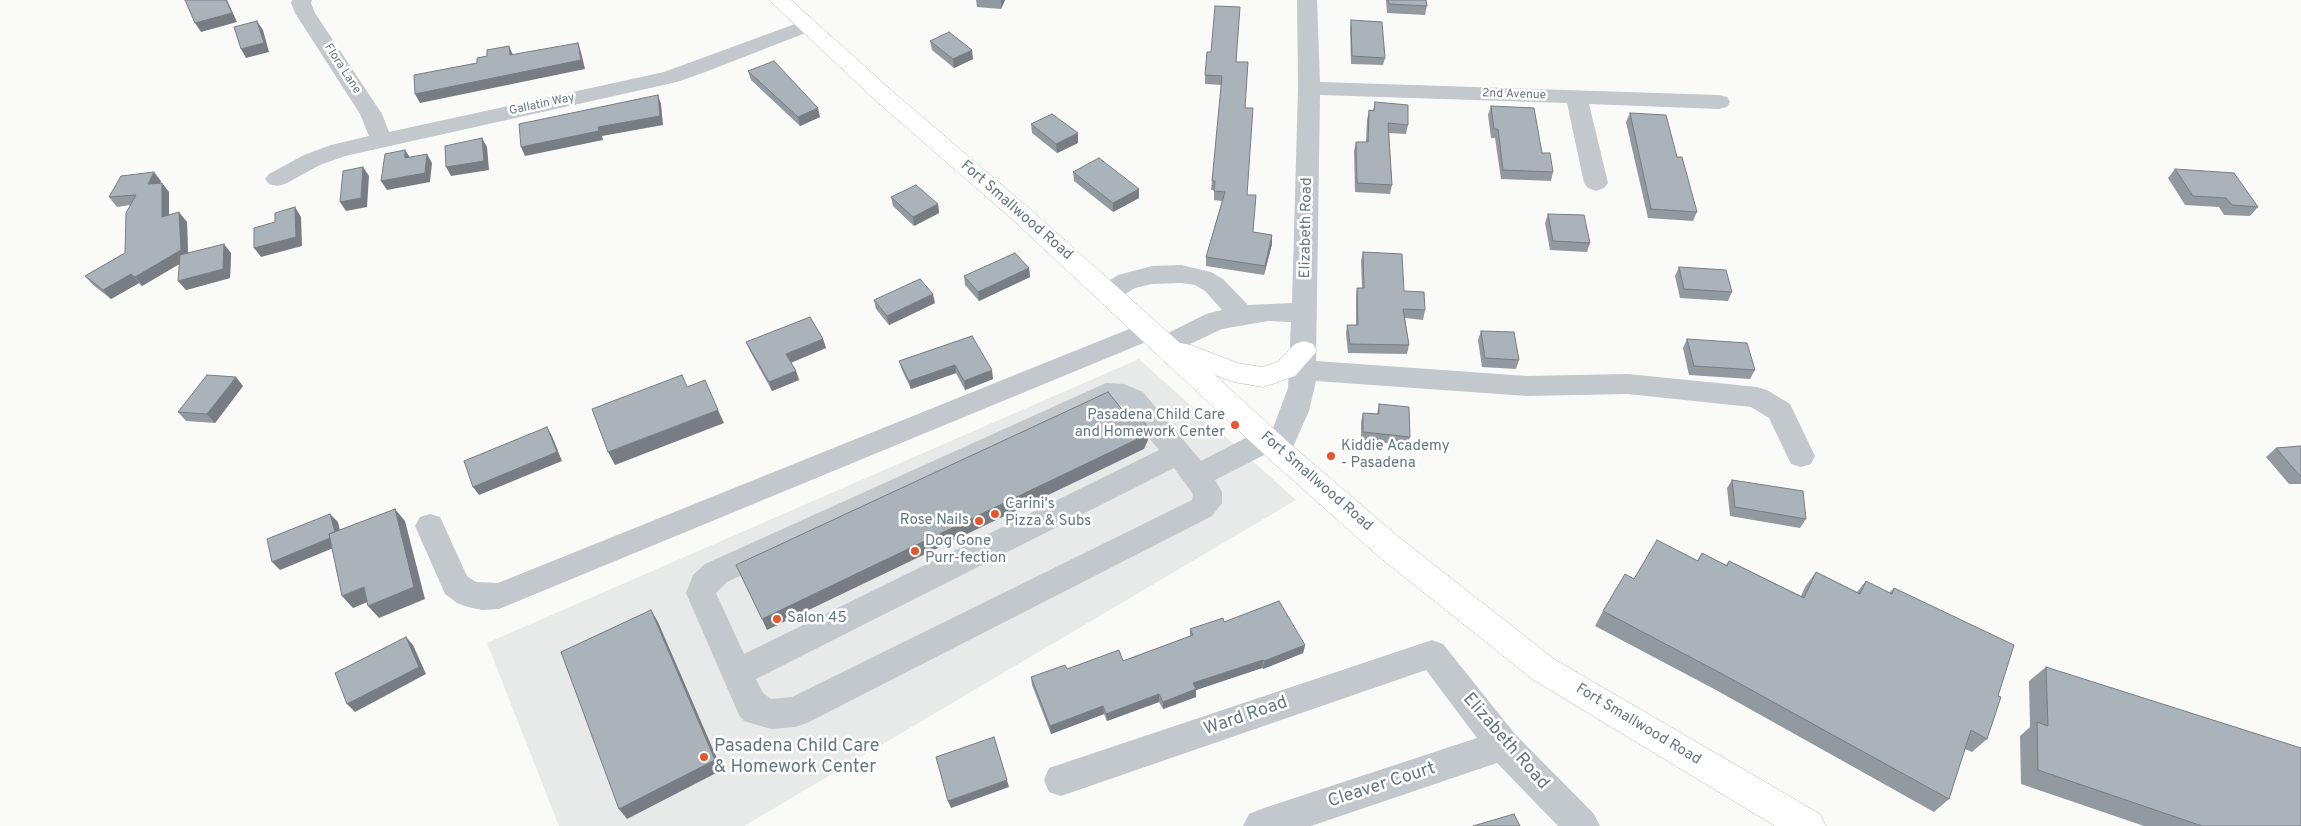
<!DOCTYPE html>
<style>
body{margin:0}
canvas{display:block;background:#fafaf8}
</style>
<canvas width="2301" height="826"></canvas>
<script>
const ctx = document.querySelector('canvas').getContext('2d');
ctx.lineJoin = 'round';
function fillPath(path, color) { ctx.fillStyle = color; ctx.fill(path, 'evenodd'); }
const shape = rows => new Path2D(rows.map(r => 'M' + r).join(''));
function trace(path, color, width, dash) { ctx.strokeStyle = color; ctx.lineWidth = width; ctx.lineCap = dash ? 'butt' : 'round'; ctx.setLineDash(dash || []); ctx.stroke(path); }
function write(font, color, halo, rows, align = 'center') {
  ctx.font = font + ' Overpass,sans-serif'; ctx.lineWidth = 5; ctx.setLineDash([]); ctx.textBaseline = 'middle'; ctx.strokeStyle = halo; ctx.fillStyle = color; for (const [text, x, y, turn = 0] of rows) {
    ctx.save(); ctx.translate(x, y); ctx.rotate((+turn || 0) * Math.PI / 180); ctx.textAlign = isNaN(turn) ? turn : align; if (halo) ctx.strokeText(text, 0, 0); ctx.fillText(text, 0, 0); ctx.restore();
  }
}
const built = shape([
 [1139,359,1296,500,744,826,559,826,487,643]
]);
const minor = shape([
 [292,0,312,0,311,3,315,13,382,114,389,132,664,72,806,20,813,22,816,26,813,30,708,71,677,82,345,156,320,165,285,184,277,186,269,184,265,179,269,174,304,155,331,145,369,136,360,114,295,13,291,3,292,0],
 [1297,0,1317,0,1320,82,1719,95,1727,97,1730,102,1727,107,1719,109,1589,104,1608,183,1604,188,1596,191,1588,188,1584,183,1567,103,1320,95,1316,361,1527,376,1628,374,1757,387,1767,390,1790,404,1815,456,1811,464,1801,467,1791,464,1769,418,1751,407,1628,394,1527,396,1316,381,1309,411,1288,458,1278,461,1268,458,1266,454,1215,480,1222,492,1222,503,1212,516,807,723,795,727,771,729,744,721,739,715,686,593,693,575,705,564,1106,383,1124,384,1143,392,1201,461,1257,432,1267,429,1272,431,1288,388,1291,322,1268,321,1222,329,1167,355,1158,352,1154,345,1158,338,1206,314,1222,310,1205,291,1195,285,1181,283,1152,284,1135,288,1117,299,1108,302,1099,299,1095,293,1099,287,1118,275,1152,266,1181,265,1211,272,1223,279,1248,305,1292,303,1298,88,1297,0],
 [1109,403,1123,406,1159,450,744,654,716,593,727,582,1109,403],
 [1174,468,1193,494,1192,500,792,697,771,699,763,693,756,679,1174,468],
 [1149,321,1158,323,1162,330,1158,337,499,609,482,610,468,607,457,603,445,594,415,526,420,517,430,514,440,517,467,576,476,582,498,583,1149,321],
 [1432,640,1443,644,1515,734,1594,814,1600,826,1558,826,1497,763,1311,826,1243,826,1249,814,1261,809,1477,738,1426,670,1061,796,1049,792,1044,780,1049,768,1061,764,1432,640]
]);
const major = shape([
 [769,0,791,0,891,90,1030,209,1180,343,1191,345,1237,363,1262,367,1277,362,1295,344,1304,341,1313,344,1317,351,1295,376,1272,384,1263,387,1234,382,1215,375,1288,442,1400,538,1554,659,1820,814,1826,826,1775,826,1532,679,1378,556,1268,458,1014,221,875,100,769,0]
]);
const wall = shape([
 [976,0,1005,0,1001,9,977,7],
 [1386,0,1426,0,1427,6,1425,15,1387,13],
 [1351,20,1385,58,1383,65,1351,64,1350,27],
 [930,41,973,59,954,68,932,50],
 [1236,62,1245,108,1247,195,1253,232,1272,235,1272,244,1264,275,1206,266,1206,257,1222,201,1214,200,1214,190,1211,190,1222,85,1205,84,1205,75],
 [748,71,820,117,800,126,751,80],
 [1375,102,1408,125,1406,134,1389,133,1392,185,1390,194,1355,192,1354,151,1356,142,1366,142,1367,120,1369,110,1373,111],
 [1491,106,1542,153,1553,172,1551,181,1501,179,1495,138,1491,138,1488,115],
 [1630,113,1677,157,1697,212,1693,221,1648,218,1626,122],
 [1031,124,1078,133,1078,143,1057,153,1032,133],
 [2175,169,2258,207,2250,216,2224,215,2219,207,2185,205,2168,178],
 [1073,172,1139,198,1113,212,1074,181],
 [161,181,160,183,169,192,169,215,187,222,188,253,231,253,230,278,186,290,179,264,142,286,139,283,111,299,93,285,85,276,125,253,130,205,117,207,109,197],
 [891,197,938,204,939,213,914,226,893,206],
 [1548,214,1590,243,1587,252,1550,250,1545,223],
 [1363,252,1425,310,1423,320,1405,318,1409,345,1407,354,1348,353,1346,334,1347,325,1356,325,1356,297,1357,288,1362,288,1361,261],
 [1679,267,1732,292,1728,301,1680,298,1675,276],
 [1029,268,1030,277,979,301,965,285,964,276],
 [874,300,935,303,889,325,876,309],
 [1481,331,1519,360,1516,369,1482,367,1478,340],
 [972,336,993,379,965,390,956,373,911,389,902,370,899,361],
 [823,339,826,348,791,363,796,371,799,380,772,391,750,351,746,342],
 [1687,339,1755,370,1750,379,1689,375,1683,348],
 [243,386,215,423,186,421,178,412],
 [1379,404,1410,437,1408,445,1361,441,1361,422,1363,413,1377,414],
 [2301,446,2301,484,2289,484,2266,457,2276,448],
 [1732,480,1806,519,1800,528,1730,516,1727,488],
 [1702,553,1726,565,1729,561,1801,596,1805,587,1816,572,1857,592,1866,581,1889,593,1894,588,1998,696,1987,739,1972,752,1965,749,1949,799,1934,812,1716,690,1595,626,1603,611,1697,561],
 [1224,622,1305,645,1303,653,1263,669,1262,668,1196,690,1196,697,1163,709,1159,702,1107,721,1104,714,1051,734,1032,685,1031,677,1067,669,1123,661,1190,636,1190,629],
 [2046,667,2301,826,2144,826,2021,784,2020,736,2030,727,2029,681]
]);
const shadedWall = shape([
 [226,0,227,0,237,22,201,32,195,23],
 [1001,0,1005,0,1001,9],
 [257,21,263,30,269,52,246,58,241,49],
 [578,43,581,52,585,69,420,103,415,94],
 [509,46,513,55,510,55],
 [972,50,973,59,954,68,953,59],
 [658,95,661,104,663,125,602,136,603,140,525,156,521,147,598,127],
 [818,108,820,117,800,126,798,117],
 [1078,133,1078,143,1057,153,1056,144],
 [482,138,487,147,489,170,451,176,446,167],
 [405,150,411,159,405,158],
 [427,154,432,163,430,182,387,190,381,181],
 [363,167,369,176,367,207,346,211,340,202],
 [154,172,161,181,155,193,148,184],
 [162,183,169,192,169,226,162,217],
 [1139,189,1139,198,1113,212,1113,203],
 [938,204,939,213,914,226,913,217],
 [295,207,301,217,302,246,261,257,254,248],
 [179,212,187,222,188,259,142,286,135,277],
 [1272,235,1272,244,1264,275,1265,266],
 [224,244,231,253,230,278,186,290,178,281],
 [1029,268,1030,277,979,301,978,292],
 [131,274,139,283,111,299,103,290],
 [933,294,935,303,889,325,887,316],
 [823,339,826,348,789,363,786,354],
 [955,365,956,373,911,389,909,381],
 [992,370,993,379,965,390,964,381],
 [796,371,799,380,772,391,769,382],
 [236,377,243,386,215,423,207,414],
 [718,410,724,423,615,465,608,452],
 [547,427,552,436,562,461,479,495,473,487],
 [1148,427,1148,440,1144,449,767,630,762,619],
 [395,509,405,521,425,599,379,618,368,606],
 [330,514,338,522,343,544,280,570,272,562],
 [364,587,375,599,353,608,342,596],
 [651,610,658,622,722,770,627,819,619,809],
 [406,637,413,645,426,674,355,712,347,704],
 [1305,645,1303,653,1263,669,1264,661],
 [1263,660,1262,668,1196,690,1196,697,1163,709,1163,702,1193,683],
 [1159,694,1159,702,1107,721,1106,714],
 [1103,706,1104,714,1051,734,1050,726],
 [1007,780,1009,787,951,808,948,801]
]);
const building = shape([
 [185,0,226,0,232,13,195,23,185,0],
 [1388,0,1426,0,1427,6,1389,4,1388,0],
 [1215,6,1240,7,1236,62,1248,62,1245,108,1253,108,1247,195,1256,195,1253,232,1272,235,1265,266,1206,257,1225,192,1214,191,1215,181,1212,181,1222,76,1205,75,1207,52,1211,52,1215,6],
 [1351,20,1382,22,1385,58,1352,56,1351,20],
 [257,21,264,43,241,49,234,27,257,21],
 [949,32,972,50,953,59,930,41,949,32],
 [578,43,581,60,415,94,414,75,477,63,477,58,487,56,487,50,509,46,510,55,578,43],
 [774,61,818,108,798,117,748,71,774,61],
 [658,95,660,116,598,127,599,131,521,147,519,124,658,95],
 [1375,102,1408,105,1408,125,1388,123,1392,185,1357,183,1356,142,1368,142,1369,110,1374,111,1375,102],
 [1491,106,1534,108,1542,153,1550,153,1553,172,1503,170,1498,129,1494,129,1491,106],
 [1630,113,1666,115,1677,157,1682,157,1697,212,1651,209,1630,113],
 [1052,114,1078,133,1056,144,1031,124,1052,114],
 [482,138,484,161,446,167,445,146,482,138],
 [405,150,405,158,427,154,425,173,381,181,385,154,405,150],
 [1099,158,1139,189,1113,203,1073,172,1099,158],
 [363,167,361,198,340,202,343,171,363,167],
 [2175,169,2234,173,2258,207,2232,205,2226,198,2193,196,2175,169],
 [154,172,148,184,162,183,162,217,179,212,181,250,135,277,131,274,103,290,85,276,125,253,126,213,136,195,109,197,121,176,154,172],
 [916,185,938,204,913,217,891,197,916,185],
 [295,207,296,237,254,248,254,228,275,222,275,213,295,207],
 [1548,214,1584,215,1590,243,1553,241,1548,214],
 [224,244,223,269,178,281,180,255,224,244],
 [1363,252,1402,254,1404,291,1424,292,1425,310,1403,309,1409,345,1350,344,1347,325,1358,325,1357,288,1364,288,1363,252],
 [1015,253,1029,268,978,292,964,276,1015,253],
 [1679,267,1726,270,1732,292,1684,289,1679,267],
 [920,279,933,294,887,316,874,300,920,279],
 [810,317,823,339,786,354,796,371,769,382,746,342,810,317],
 [1481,331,1514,332,1519,360,1485,358,1481,331],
 [972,336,992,370,964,381,955,365,909,381,899,361,972,336],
 [1687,339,1747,343,1755,370,1694,366,1687,339],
 [207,375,236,377,207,414,178,412,207,375],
 [682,375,687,387,705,380,718,410,608,452,592,409,682,375],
 [1108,392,1128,417,1139,417,1148,427,1144,436,762,619,736,565,1108,392],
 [1379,404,1409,407,1410,437,1363,432,1363,413,1379,414,1379,404],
 [547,427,557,452,473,487,464,461,547,427],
 [2301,446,2301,476,2300,476,2276,448,2301,446],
 [1732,480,1803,491,1806,519,1735,507,1732,480],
 [395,509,414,587,368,606,364,587,342,596,329,534,395,509],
 [330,514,335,532,329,534,330,538,272,562,267,539,330,514],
 [1657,540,1698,561,1702,553,1727,566,1729,561,1804,598,1816,572,1860,594,1866,581,1892,594,1894,588,2014,645,1998,696,2001,697,1987,739,1971,730,1949,799,1726,676,1603,611,1625,574,1634,579,1657,540],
 [1279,601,1305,645,1264,661,1263,660,1193,683,1196,689,1163,702,1159,694,1106,714,1103,706,1050,726,1031,677,1065,665,1067,669,1119,650,1123,661,1193,635,1190,629,1223,618,1224,622,1279,601],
 [651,610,715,760,619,809,561,652,651,610],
 [406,637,419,667,347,704,335,673,406,637],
 [2046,667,2301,748,2301,826,2202,826,2038,770,2037,722,2048,726,2046,667],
 [994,737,1007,780,948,801,936,757,994,737],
 [1514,814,1520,826,1473,826,1514,814]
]);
const markers = [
 [1235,425,5,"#e4572e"],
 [1331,456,5,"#e4572e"],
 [995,514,5,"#e4572e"],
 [979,521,5,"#e4572e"],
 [915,551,5,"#e4572e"],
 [777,619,5,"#e4572e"],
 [704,757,5,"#e4572e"]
];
const farStreetnames = [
 ["Flora Lane",342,69,57],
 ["2nd Avenue",1514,95,2],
 ["Gallatin Way",542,105,-12]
];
const streetNames = [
 ["Fort Smallwood Road",1016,211,41],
 ["Elizabeth Road",1307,228,-89],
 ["Fort Smallwood Road",1316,482,41],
 ["Fort Smallwood Road",1638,725,31]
];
const poiNames = [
 ["Pasadena Child Care",1225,416,"right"],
 ["and Homework Center",1225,433,"right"],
 ["Kiddie Academy",1341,447],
 ["- Pasadena",1341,464],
 ["Carini's",1005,505],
 ["Pizza & Subs",1005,522],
 ["Rose Nails",969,521,"right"],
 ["Dog Gone",925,542],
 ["Purr-fection",925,559],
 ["Salon 45",787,619]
];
const nearStreetnames = [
 ["Ward Road",1246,717,-19],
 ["Elizabeth Road",1505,742,49],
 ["Cleaver Court",1382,786,-18]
];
const nearPoinames = [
 ["Pasadena Child Care",714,747],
 ["& Homework Center",714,768]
];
fillPath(built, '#e8e9e9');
trace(major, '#b5babe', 1);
fillPath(minor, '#c3c8cc');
fillPath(major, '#fff');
fillPath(wall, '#929a9f');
fillPath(shadedWall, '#777d82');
fillPath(building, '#aab3b9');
trace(building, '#777d82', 1);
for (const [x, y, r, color] of markers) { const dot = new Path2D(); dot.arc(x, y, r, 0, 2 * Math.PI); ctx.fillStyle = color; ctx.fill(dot); trace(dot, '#fff', 2); }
write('12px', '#657683', '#fff', farStreetnames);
write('15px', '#657683', '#fff', streetNames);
write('15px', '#657683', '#fff', poiNames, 'left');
write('18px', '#657683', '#fff', nearStreetnames);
write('18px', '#657683', '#fff', nearPoinames, 'left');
</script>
